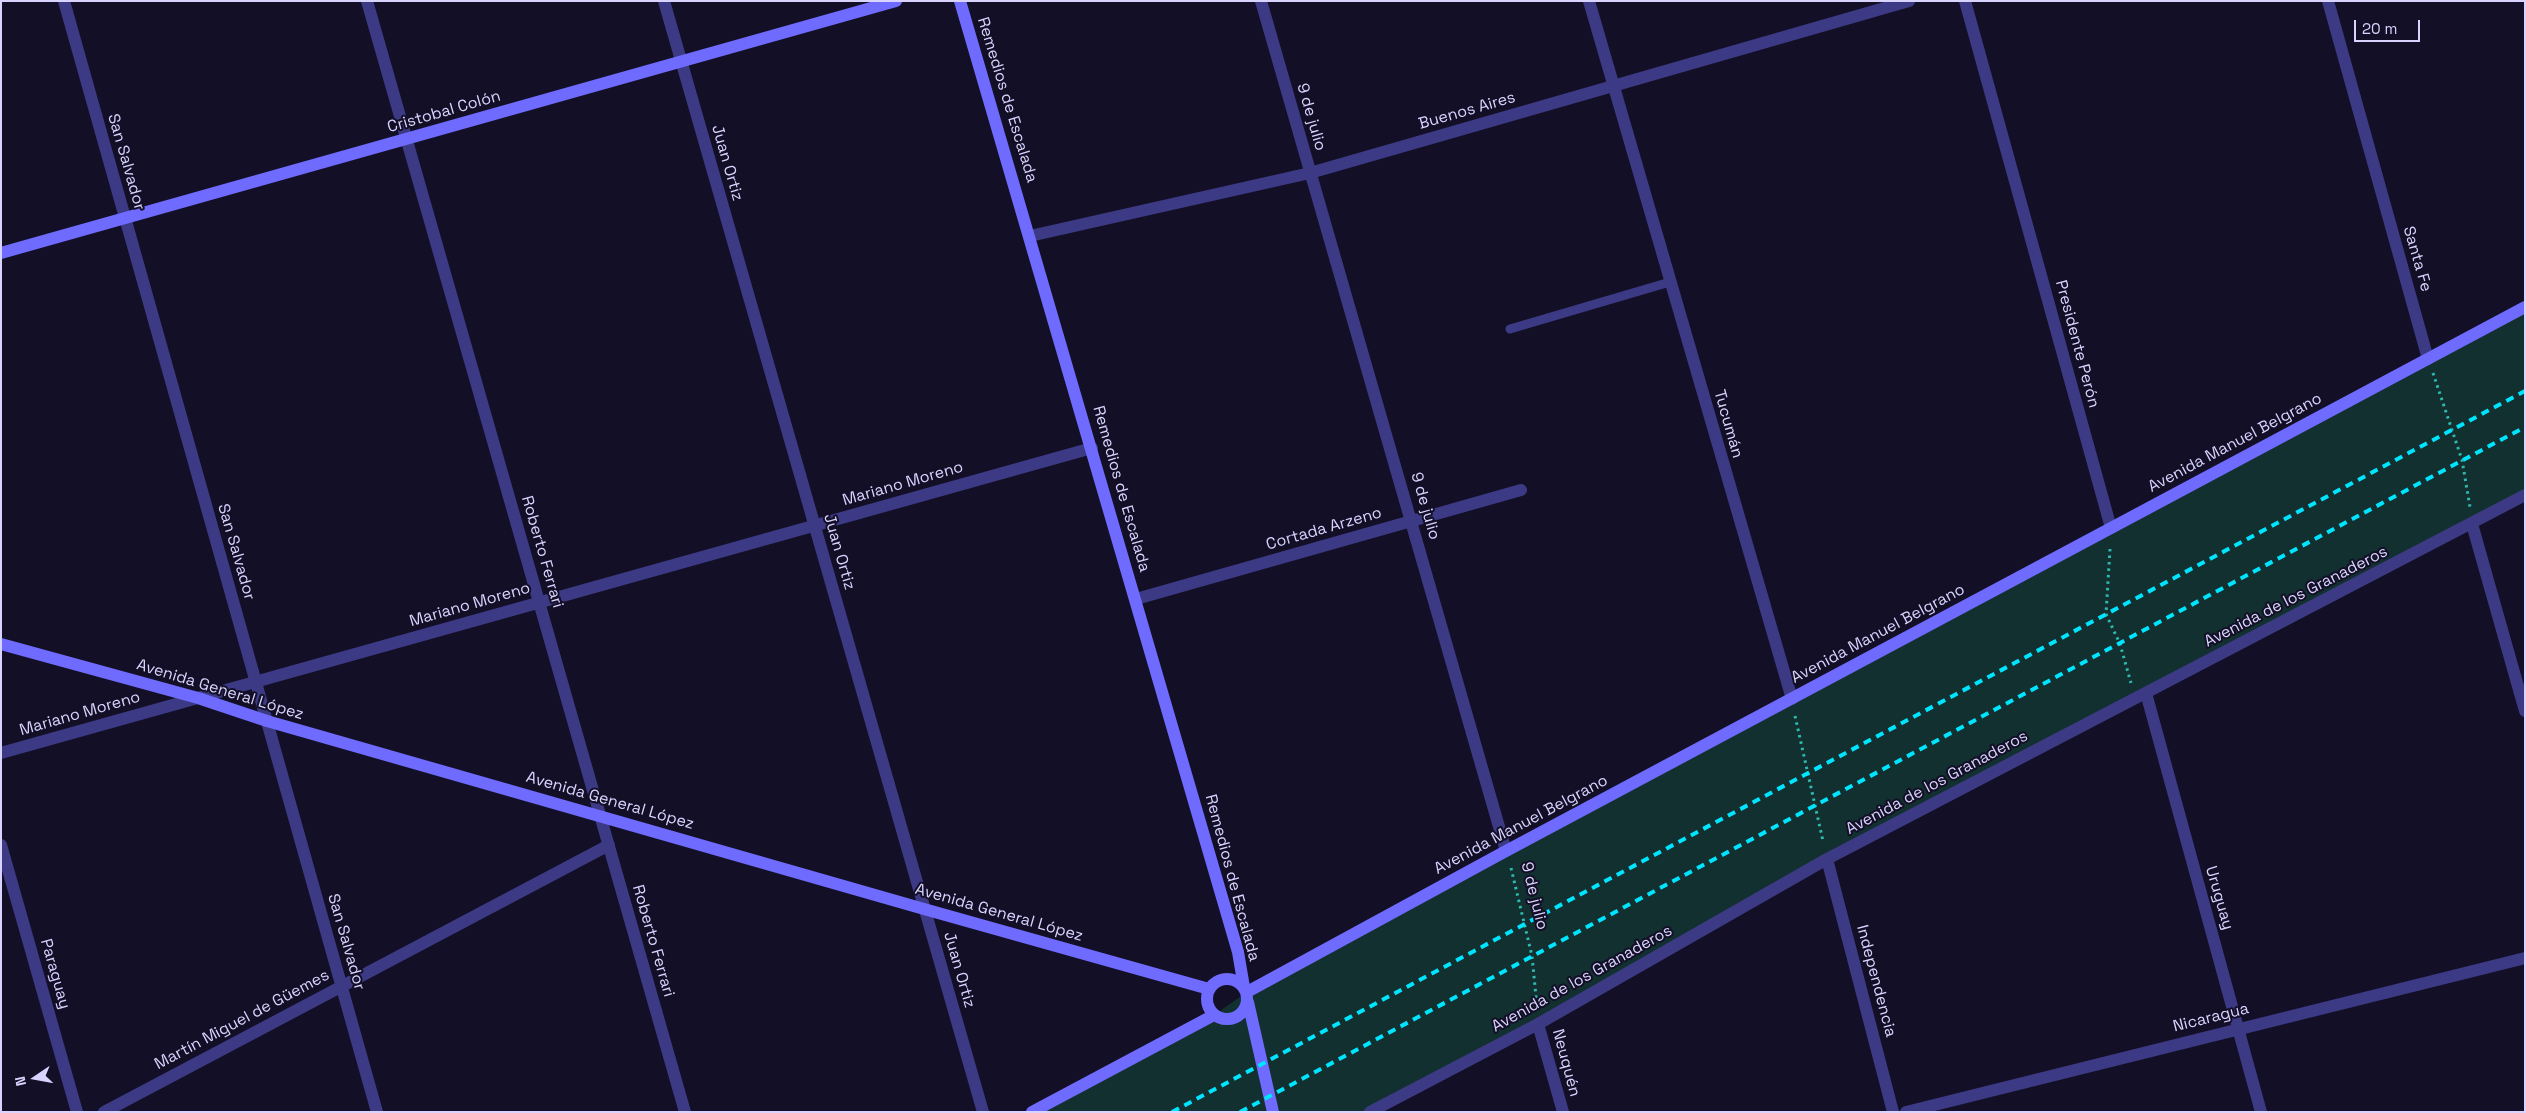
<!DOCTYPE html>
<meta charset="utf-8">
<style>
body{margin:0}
#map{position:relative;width:2526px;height:1113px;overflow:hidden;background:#130f26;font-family:"Space Grotesk",sans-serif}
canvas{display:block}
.frame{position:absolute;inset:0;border:2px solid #d9d4ff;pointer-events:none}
.north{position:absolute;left:10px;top:1053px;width:50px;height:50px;-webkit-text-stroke:4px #130f26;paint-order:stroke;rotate:258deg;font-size:14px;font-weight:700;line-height:20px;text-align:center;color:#d9d4ff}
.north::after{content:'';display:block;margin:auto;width:18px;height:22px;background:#d9d4ff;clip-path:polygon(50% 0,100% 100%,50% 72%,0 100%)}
.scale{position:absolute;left:2354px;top:20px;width:66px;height:22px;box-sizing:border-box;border:2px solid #d9d4ff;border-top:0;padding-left:6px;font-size:15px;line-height:18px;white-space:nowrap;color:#d9d4ff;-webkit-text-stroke:4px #130f26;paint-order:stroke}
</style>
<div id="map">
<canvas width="2526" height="1113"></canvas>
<div class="frame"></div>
<div class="north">N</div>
<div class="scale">20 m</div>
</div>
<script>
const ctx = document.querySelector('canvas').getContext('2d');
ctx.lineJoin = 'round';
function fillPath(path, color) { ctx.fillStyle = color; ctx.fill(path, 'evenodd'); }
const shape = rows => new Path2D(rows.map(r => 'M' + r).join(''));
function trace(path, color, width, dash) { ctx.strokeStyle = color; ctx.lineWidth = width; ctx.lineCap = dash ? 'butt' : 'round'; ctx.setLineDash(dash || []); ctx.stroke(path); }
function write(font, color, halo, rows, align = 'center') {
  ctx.font = font + ' "Space Grotesk",sans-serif'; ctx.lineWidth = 4; ctx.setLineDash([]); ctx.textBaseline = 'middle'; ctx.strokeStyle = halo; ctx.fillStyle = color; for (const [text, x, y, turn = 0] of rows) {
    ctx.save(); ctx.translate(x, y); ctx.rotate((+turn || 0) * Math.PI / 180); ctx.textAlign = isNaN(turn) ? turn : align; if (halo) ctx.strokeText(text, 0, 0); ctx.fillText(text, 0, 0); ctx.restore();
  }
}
const green = shape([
 [2525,307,2525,495,2146,693,1370,1112,1032,1112,1214,1015,1247,992]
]);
const path = shape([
 [2433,373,2462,460,2470,507],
 [2110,549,2106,614,2120,644,2131,683],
 [1795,716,1823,841],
 [1511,868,1532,956,1537,1007]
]);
const lane = shape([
 [1510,329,1670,282]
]);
const street = shape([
 [64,1,377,1112],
 [367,1,685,1112],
 [664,1,983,1112],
 [1261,1,1506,851],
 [1589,1,1792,699],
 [1965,1,2111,528],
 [2328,1,2428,359],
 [1030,236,1310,173,1909,1],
 [2472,524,2525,711],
 [1136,599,1521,490],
 [2146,693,2261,1112],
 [1,753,1092,448],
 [1,845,77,1112],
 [1827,859,1893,1112],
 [1538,1024,1563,1112],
 [104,1112,609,845],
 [1370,1112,1538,1024,1827,859,2525,495],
 [1906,1112,2525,958]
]);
const secondary = shape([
 [960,1,1238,952,1244,987],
 [1,253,896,1],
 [1,644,198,698,267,721,924,909,1209,989],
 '1207 999a20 20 0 1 1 40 0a20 20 0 1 1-40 0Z',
 [1247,992,1506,851,2525,307],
 [1248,1002,1273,1112],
 [1032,1112,1214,1015]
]);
const rail = shape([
 [1172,1112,2525,391],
 [1240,1112,2525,427]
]);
const streetNames = [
 ["Remedios de Escalada",1007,100,73],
 ["Buenos Aires",1467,111,-16],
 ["Cristobal Colón",444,112,-16],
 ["9 de julio",1311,117,74],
 ["San Salvador",126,162,74],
 ["Juan Ortiz",727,163,74],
 ["Santa Fe",2417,259,74],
 ["Presidente Perón",2077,344,75],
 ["Tucumán",1728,424,74],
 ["Avenida Manuel Belgrano",2235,443,-28],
 ["Mariano Moreno",903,484,-16],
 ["Remedios de Escalada",1121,489,74],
 ["9 de julio",1425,506,74],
 ["Cortada Arzeno",1324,529,-16],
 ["San Salvador",236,552,74],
 ["Roberto Ferrari",542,552,74],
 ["Juan Ortiz",839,552,74],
 ["Avenida de los Granaderos",2296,597,-27],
 ["Mariano Moreno",470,605,-16],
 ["Avenida Manuel Belgrano",1878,634,-28],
 ["Avenida General López",220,690,17],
 ["Mariano Moreno",80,714,-16],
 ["Avenida de los Granaderos",1937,783,-28],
 ["Avenida General López",610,801,16],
 ["Avenida Manuel Belgrano",1521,825,-28],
 ["Remedios de Escalada",1232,878,75],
 ["9 de julio",1534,896,76],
 ["Uruguay",2219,898,74],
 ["Avenida General López",999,913,16],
 ["Roberto Ferrari",653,941,74],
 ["San Salvador",346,942,74],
 ["Juan Ortiz",959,970,74],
 ["Paraguay",55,974,74],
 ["Avenida de los Granaderos",1582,979,-29],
 ["Independencia",1876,981,75],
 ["Nicaragua",2211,1018,-14],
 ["Martín Miguel de Güemes",242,1020,-28],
 ["Neuquén",1566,1063,75]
];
fillPath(green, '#12302f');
trace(path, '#2fb8b0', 3, [2.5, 4]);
trace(lane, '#3d3a85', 9);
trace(street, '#3d3a85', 12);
trace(secondary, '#6f6bff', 12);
trace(rail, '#00e5ff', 4, [8, 6]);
write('16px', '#d9d4ff', '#130f26', streetNames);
</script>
